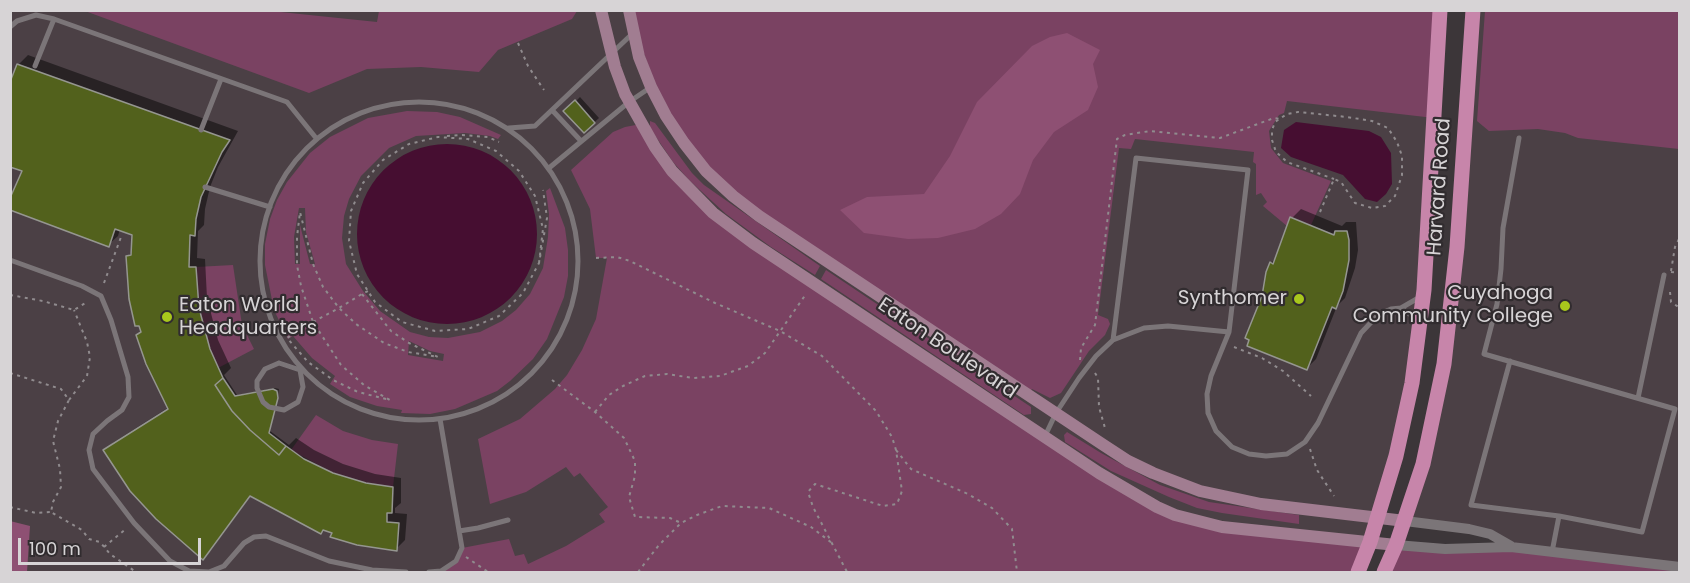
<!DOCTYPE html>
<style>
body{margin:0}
#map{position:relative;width:1690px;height:583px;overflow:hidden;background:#3c3639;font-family:Poppins,sans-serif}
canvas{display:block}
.frame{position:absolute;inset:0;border:12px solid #d7d4d6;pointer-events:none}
.scale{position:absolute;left:18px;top:538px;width:183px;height:27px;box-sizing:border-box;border:3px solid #d7d4d6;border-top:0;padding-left:8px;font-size:18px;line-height:21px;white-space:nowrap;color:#d7d4d6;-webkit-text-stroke:4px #312c2f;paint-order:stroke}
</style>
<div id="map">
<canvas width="1690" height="583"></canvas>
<div class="frame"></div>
<div class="scale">100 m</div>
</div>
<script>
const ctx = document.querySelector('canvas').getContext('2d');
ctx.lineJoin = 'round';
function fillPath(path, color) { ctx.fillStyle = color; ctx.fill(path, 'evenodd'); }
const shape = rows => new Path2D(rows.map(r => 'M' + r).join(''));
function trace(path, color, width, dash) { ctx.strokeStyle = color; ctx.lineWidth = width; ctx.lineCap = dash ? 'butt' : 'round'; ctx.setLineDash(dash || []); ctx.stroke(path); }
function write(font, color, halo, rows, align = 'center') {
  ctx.font = font + ' Poppins,sans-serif'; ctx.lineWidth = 4.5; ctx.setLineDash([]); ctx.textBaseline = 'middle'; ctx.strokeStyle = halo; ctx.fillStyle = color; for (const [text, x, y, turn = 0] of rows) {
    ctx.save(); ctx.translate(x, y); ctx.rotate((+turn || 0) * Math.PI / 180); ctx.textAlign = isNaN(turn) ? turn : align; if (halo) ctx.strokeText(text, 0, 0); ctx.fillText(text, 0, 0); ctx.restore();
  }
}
const built = shape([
 [10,11,1440,11,1412,383,1358,572,11,572],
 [1473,11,1679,11,1679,567,1511,547,1490,534,1405,521,1444,364]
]);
const green = shape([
 [271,11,377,22,379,11,577,11,572,19,498,50,479,72,421,67,367,69,309,93,85,11],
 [629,11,1440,11,1434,118,1287,101,1284,113,1279,115,1269,131,1271,148,1283,163,1331,181,1311,225,1291,217,1287,226,1263,206,1267,202,1261,193,1256,195,1256,164,1253,162,1254,152,1135,139,1131,149,1119,148,1098,315,1108,319,1110,324,1105,335,1089,351,1061,393,1050,398,1032,389,1028,395,733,196,666,116],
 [1485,11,1679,11,1679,149,1578,138,1565,133,1538,129,1489,131,1477,121],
 [407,111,437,112,460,117,501,135,498,139,490,136,465,133,416,136,389,148,361,176,349,199,344,216,342,238,346,264,363,291,380,311,410,332,429,337,448,338,480,332,502,321,516,310,530,294,543,268,548,237,549,214,546,191,550,188,565,228,568,250,568,276,564,297,547,339,533,359,510,381,497,391,455,409,430,414,401,413,402,410,377,406,350,397,330,384,335,376,312,358,293,336,288,339,274,310,265,265,265,244,270,219,277,200,287,182,310,153,330,137,368,118],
 [299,208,305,208,306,232,315,264,310,264,300,225,300,264,295,264,294,237],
 [409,341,430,351,444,354,443,361,408,355],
 [650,121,655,123,692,173,704,185,820,266,815,275,771,247,726,214,689,180,673,162,650,128],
 [641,124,713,212,1044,437,1175,515,1370,542,1358,572,441,572,456,561,462,548,509,539,515,556,524,554,528,564,566,546,605,522,599,514,608,507,580,473,574,477,566,467,526,492,490,504,478,439,520,419,555,389,567,375,582,350,596,319,607,258,596,258,590,209,571,170,613,132,625,127],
 [233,265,242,325,254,349,218,368,210,349,199,308,196,267],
 [826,270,1031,407,1031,414,1024,415,821,279],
 [316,415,343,431,372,440,398,444,393,487,366,483,333,473,291,450],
 [1067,432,1101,453,1160,485,1209,502,1299,515,1299,524,1222,513,1197,508,1169,497,1111,471,1065,442,1064,435],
 [1396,545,1511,547,1680,567,1679,572,1384,572]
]);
const forest = shape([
 [1067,33,1100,50,1093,64,1098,87,1088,110,1054,132,1033,160,1020,194,1001,214,975,229,938,238,908,239,864,233,840,210,867,197,924,194,950,156,977,102,1032,46,1050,37],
 [10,521,30,526,27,572,11,572]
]);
const water = shape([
 [1296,122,1369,131,1381,137,1391,153,1392,184,1386,194,1377,202,1365,199,1343,175,1291,157,1281,148,1284,130],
 '357 234a90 90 0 1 1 180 0a90 90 0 1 1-180 0Z'
]);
const shadow = shape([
 [28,55,238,131,218,167,210,187,205,209,204,225,198,231,197,258,205,259,207,298,218,340,231,368,224,375,237,395,275,388,279,389,270,431,289,445,296,438,314,450,343,464,375,474,401,478,401,503,395,508,395,513,407,514,405,540,396,549,325,529,321,532,251,495,212,549,203,558,105,451,114,442,169,407,142,331,128,256,133,251,133,234,120,229,118,236,108,245,24,171,18,65],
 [580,97,599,118,585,131,566,111],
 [1301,209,1342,226,1346,222,1356,222,1358,250,1355,268,1345,298,1337,306,1316,359,1307,368,1271,263,1277,257,1292,218]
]);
const building = shape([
 [17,64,230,140,222,152,201,197,196,219,195,236,190,235,189,267,196,267,199,308,210,349,223,378,215,385,232,411,250,430,279,455,286,446,304,459,333,473,366,483,393,487,392,513,387,513,387,522,399,523,397,551,357,545,330,537,332,533,323,530,321,534,250,496,203,560,156,519,130,491,103,450,168,409,146,364,136,335,141,332,139,326,135,326,129,299,126,256,131,255,132,235,115,229,109,247,10,210,10,198,22,171,10,167,10,82,17,64],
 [575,100,595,123,584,133,563,111,575,100],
 [1290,217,1334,235,1335,231,1347,231,1349,240,1349,260,1343,291,1336,309,1332,307,1307,370,1247,346,1249,340,1245,338,1262,296,1266,272,1270,262,1273,264,1290,217],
 [223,378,235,396,273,389,277,391,278,398,269,433,286,446,279,455,250,430,232,411,215,385,223,378]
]);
const path = shape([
 [518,43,528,66,544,90],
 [447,136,462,135,488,137,499,142],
 [1320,212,1334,179,1341,182,1355,203,1372,208,1385,206,1395,196,1402,175,1402,156,1397,142,1388,128,1372,121,1347,117,1298,112,1287,114,1275,122,1272,130,1272,140,1276,152,1287,162,1334,179],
 [596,258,617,257,630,261,715,303,780,331,822,356,876,411,892,437,896,450,902,491,897,504,883,506,815,484,808,492,813,507,847,572],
 [539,263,543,229,535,196,519,171,496,151,468,139,438,137,409,144,383,160,363,183,351,211,349,241,357,274,375,302,402,322,435,331,468,329,499,316,523,293,539,263,547,218,543,190],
 [1671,271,1675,247,1680,237],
 [1671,272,1680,273],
 [104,283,121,237],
 [1670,292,1671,302,1680,308],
 [362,294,391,331,409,343,438,357,408,352,384,343,356,324,339,308,323,287,313,264,300,212,297,237,297,265,301,286,313,322,341,365,364,385,390,400,358,392,333,380,308,362,287,338,313,322,339,308,362,294,368,291],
 [10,295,43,301,74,310,87,302],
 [1234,347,1262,358,1283,371,1311,396],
 [1080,360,1081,348,1095,325,1117,139,1125,135,1150,131,1220,138,1274,118,1280,119],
 [10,373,61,389,69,400,58,421,53,441,60,469,61,487,53,502,51,512,82,530,89,539,100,542,110,554,136,572],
 [1095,373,1098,378,1099,407,1105,428],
 [552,380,595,412,624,438,635,461,635,476,629,497,635,517,670,518,681,523],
 [69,400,87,376,90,357,87,342,74,310],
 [595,412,609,395,623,386,645,376,667,374,693,378,720,376,748,366,765,353,806,294],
 [1310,449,1317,470,1334,496],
 [896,450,911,469,968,494,992,508,1012,529,1017,572],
 [10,507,36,513,51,512],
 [104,547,127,528],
 [466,557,488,572],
 [638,572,659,545,681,523,697,515,722,506,769,508,811,527,832,543]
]);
const lane = shape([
 [10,27,17,21,36,15,54,19,287,102,316,138],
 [35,66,54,19],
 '260 261a159 159 0 1 1 318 0a159 159 0 1 1-318 0Z',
 [552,110,581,141],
 [509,128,535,126,632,34],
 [201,130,221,79],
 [1519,138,1503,228,1501,269,1497,304,1484,354,1675,409,1642,532,1559,516,1552,552],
 [549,168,629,102,651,87],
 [205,187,270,207],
 [10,260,82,286,101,296,111,320,128,377,129,397,122,410,107,421,93,434,89,450,93,469,134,523,170,561,189,571,209,572,224,566,244,543,254,537,266,536,329,561,372,570,406,572],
 [1401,308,1419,321],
 [1113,340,1144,328,1168,326,1229,332],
 [1510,361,1471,505,1559,516],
 [279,363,300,370,303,387,298,402,284,410,269,407,263,402,257,388,257,381,265,369,279,363],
 [1638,398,1664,275],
 [1045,436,1056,413,1079,378,1096,356,1113,340,1136,158,1248,170,1229,332,1211,376,1207,394,1208,413,1216,431,1232,447,1249,454,1266,456,1287,454,1305,442,1318,423,1361,333,1378,315,1391,309,1401,308,1420,297],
 [459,531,478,528,508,520],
 [429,572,441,571,456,561,462,548,440,419]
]);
const street = shape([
 [1405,521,1469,529,1490,534,1511,546],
 [1396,545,1445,549,1511,547,1680,567]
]);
const secondary = shape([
 [601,10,615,67,625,94,655,147,672,171,713,213,753,243,1099,473,1157,507,1175,515,1222,527,1396,545],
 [629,10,639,57,651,87,666,116,684,143,706,171,733,196,759,216,1102,444,1128,461,1153,473,1200,491,1261,504,1405,521]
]);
const primary = shape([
 [1358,572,1370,542,1396,456,1412,383,1424,290,1440,10],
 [1384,572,1396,545,1423,464,1444,364,1457,247,1473,10]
]);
const markers = [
 [1299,299,6,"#a8c71c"],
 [1565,306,6,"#a8c71c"],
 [167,317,6,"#a8c71c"]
];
const streetNames = [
 ["Harvard Road",1440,187,-86],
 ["Eaton Boulevard",947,349,34]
];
const poiNames = [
 ["Cuyahoga",1553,294],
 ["Community College",1553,317],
 ["Synthomer",1287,299],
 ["Eaton World",179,306,"left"],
 ["Headquarters",179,329,"left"]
];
fillPath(built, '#4b4045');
fillPath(green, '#7a4262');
fillPath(forest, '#8e5073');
fillPath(water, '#460e31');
fillPath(shadow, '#0007');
fillPath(building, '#52611c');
trace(building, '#959690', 1.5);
trace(path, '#908b8e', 2, [3, 4.5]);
trace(lane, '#7b7578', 5);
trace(street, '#7b7578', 10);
trace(secondary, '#a17d91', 12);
trace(primary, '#c785aa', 15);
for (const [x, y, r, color] of markers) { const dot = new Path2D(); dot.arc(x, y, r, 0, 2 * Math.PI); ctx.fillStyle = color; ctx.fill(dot); trace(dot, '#312c2f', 2); }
write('20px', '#d7d4d6', '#312c2f', streetNames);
write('20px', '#d7d4d6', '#312c2f', poiNames, 'right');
</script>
